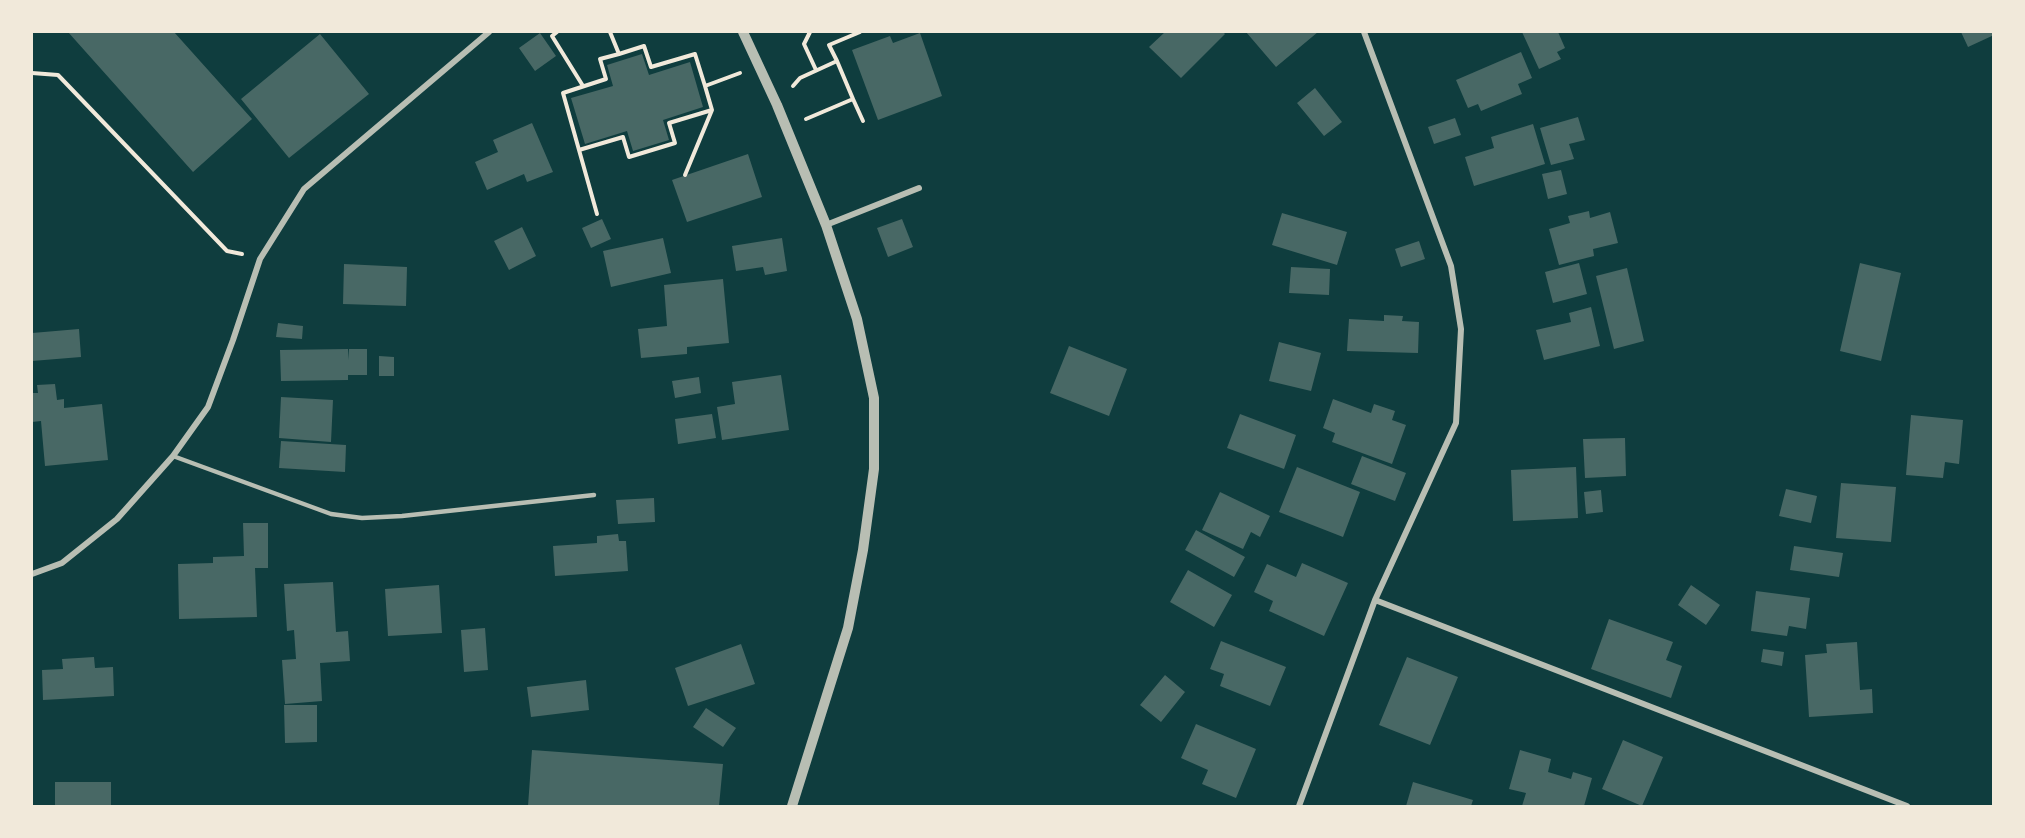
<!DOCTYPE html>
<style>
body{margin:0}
#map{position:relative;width:2025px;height:838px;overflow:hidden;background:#0f3d3e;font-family:"Fira Sans",sans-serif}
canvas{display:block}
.frame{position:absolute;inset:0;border:33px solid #f1e9da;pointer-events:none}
</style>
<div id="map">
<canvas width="2025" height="838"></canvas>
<div class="frame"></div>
</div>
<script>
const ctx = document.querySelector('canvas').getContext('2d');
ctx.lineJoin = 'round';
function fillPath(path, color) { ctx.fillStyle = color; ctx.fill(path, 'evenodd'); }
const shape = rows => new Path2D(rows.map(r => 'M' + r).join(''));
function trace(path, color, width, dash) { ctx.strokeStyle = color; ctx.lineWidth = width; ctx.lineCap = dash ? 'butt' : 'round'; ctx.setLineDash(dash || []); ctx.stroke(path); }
const building = shape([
 [68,32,174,32,252,119,193,172],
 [1165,32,1223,32,1225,34,1181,78,1149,47],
 [1246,32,1318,32,1276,67],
 [1522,32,1558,32,1565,48,1557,52,1561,59,1539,69],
 [1961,32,1994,32,1994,35,1968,47],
 [540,33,556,56,535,71,519,48],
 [920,33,942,96,878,120,852,50,890,36,893,43],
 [320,34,369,94,289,158,241,99],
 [1521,52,1532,78,1518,84,1522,94,1481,111,1478,104,1468,108,1456,80],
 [642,54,649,75,690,62,703,107,663,120,669,140,633,151,627,131,585,144,571,98,613,86,607,65],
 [1315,88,1342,122,1324,136,1297,103],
 [1578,117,1585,140,1569,144,1574,159,1551,165,1540,128],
 [1455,118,1461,135,1434,144,1428,127],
 [532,123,553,172,527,182,524,174,487,190,475,162,498,152,493,140],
 [1533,124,1545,164,1474,186,1465,157,1494,148,1491,137],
 [748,154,762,197,687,222,672,180],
 [1561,170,1567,194,1548,199,1542,174],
 [1589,211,1590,218,1610,212,1618,243,1593,249,1594,256,1559,265,1549,229,1570,223,1568,216],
 [1282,213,1347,232,1337,265,1272,245],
 [602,219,611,239,591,248,582,228],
 [902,219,913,247,888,257,877,228],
 [522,227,536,256,509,270,494,241],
 [663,238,671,273,611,287,603,251],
 [782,238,787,271,765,275,763,267,736,271,732,246],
 [1419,241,1425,259,1401,267,1395,249],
 [1579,263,1587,294,1553,303,1545,272],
 [1860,263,1901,273,1881,361,1840,351],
 [344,264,407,267,406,306,343,304],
 [1291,267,1330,269,1329,295,1289,293],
 [1627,268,1644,341,1614,349,1596,276],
 [723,279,729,343,687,347,687,354,641,358,638,329,667,326,664,285],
 [1591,307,1600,346,1544,360,1536,330,1571,322,1569,313],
 [1384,315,1403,316,1402,321,1419,322,1418,353,1347,351,1349,319,1384,321],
 [278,323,303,326,302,339,276,337],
 [79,329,81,357,32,361,32,333],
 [1279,342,1321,353,1311,391,1269,381],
 [1069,346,1127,369,1109,416,1050,393],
 [348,349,348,360,349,349,367,349,367,375,348,375,348,380,281,381,280,350],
 [379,356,394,357,394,376,379,376],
 [781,375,789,430,722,440,717,407,735,404,732,382],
 [699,377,701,393,675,398,672,381],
 [55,384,57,400,64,399,64,408,102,404,108,460,45,466,41,421,32,422,32,393,38,393,37,385],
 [281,397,333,400,331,442,279,438],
 [1333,399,1371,413,1374,404,1395,411,1392,420,1406,425,1392,464,1332,442,1335,433,1323,428],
 [712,414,716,438,678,444,675,419],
 [1240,414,1296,435,1284,469,1227,448],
 [1911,415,1963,420,1959,464,1945,462,1943,478,1906,475],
 [1625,438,1626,476,1585,478,1583,439],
 [281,441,346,445,345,472,279,468],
 [1362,456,1406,473,1395,501,1351,484],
 [1297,467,1360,492,1343,537,1279,512],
 [1576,467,1578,518,1513,521,1511,470],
 [1841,483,1896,487,1891,542,1836,538],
 [1786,489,1817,496,1811,523,1779,516],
 [1601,490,1603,512,1586,514,1584,492],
 [1220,492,1270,516,1260,537,1251,532,1243,549,1202,530],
 [654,498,655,522,618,524,616,500],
 [243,523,268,523,268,568,255,568,257,617,179,619,178,564,213,563,213,557,244,556],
 [1196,530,1245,557,1234,577,1185,550],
 [618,534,619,541,626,541,628,571,555,576,553,546,597,543,597,536],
 [1794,546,1843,553,1839,577,1790,570],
 [1302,563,1348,583,1324,636,1269,611,1273,601,1254,592,1267,564,1296,577],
 [1188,570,1232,595,1214,627,1170,602],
 [333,582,336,632,348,631,350,661,320,663,322,701,285,704,282,660,296,659,294,630,287,631,284,584],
 [439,585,442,633,388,636,385,589],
 [1691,585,1720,605,1706,625,1678,605],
 [1756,591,1810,598,1806,629,1789,626,1787,636,1751,631],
 [1609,619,1673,642,1666,660,1682,666,1671,698,1591,669],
 [485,628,488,670,464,672,461,630],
 [1221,641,1286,667,1270,706,1220,686,1224,674,1210,669],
 [1857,642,1860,690,1872,689,1873,713,1809,717,1805,655,1827,653,1826,644],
 [741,644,755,684,688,706,675,668],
 [1763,649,1784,652,1782,666,1761,662],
 [94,657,95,668,113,667,114,696,43,700,42,670,63,669,62,659],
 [1407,657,1458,677,1430,745,1379,725],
 [1165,675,1185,692,1161,722,1140,705],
 [586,680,589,710,531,717,527,687],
 [284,705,317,705,317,742,285,743],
 [706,708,736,728,723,747,693,727],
 [1196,724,1256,749,1236,798,1202,784,1208,770,1181,758],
 [1623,740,1663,757,1642,806,1602,789],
 [532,750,723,764,719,806,528,806],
 [1520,750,1551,759,1548,772,1571,779,1573,772,1592,778,1584,806,1522,806,1526,793,1509,789],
 [55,782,111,782,111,806,55,806],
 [1413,782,1473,800,1471,806,1406,806]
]);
const path = shape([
 [557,32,552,36,583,86],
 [610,32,619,54,644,46,651,67,695,54,705,86,740,73],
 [810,32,804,44,816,70],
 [32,73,58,75,227,251,242,254],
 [793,86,800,78,837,61,829,45,860,32],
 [853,99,863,121],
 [806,119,853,99,837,61],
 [579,150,623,137,629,157,675,143,669,123,712,110,705,86],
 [685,175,712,110],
 [597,214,563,93,606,79,600,59,619,54]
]);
const service = shape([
 [173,456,331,514,362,518,402,516,594,495]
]);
const minor = shape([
 [826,225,919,188],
 [32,574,62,563,117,519,173,456,208,407,233,340,260,259,304,189,489,32],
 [1375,600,1907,806],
 [1299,806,1375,600,1456,423,1461,329,1451,266,1364,32]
]);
const tertiary = shape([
 [743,32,777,105,826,225,857,319,874,398,874,469,863,550,848,628,792,806]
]);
fillPath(building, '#486865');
trace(path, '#f1e9da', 4);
trace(service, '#b8beb3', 4.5);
trace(minor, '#b8beb3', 6);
trace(tertiary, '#b8beb3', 10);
</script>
